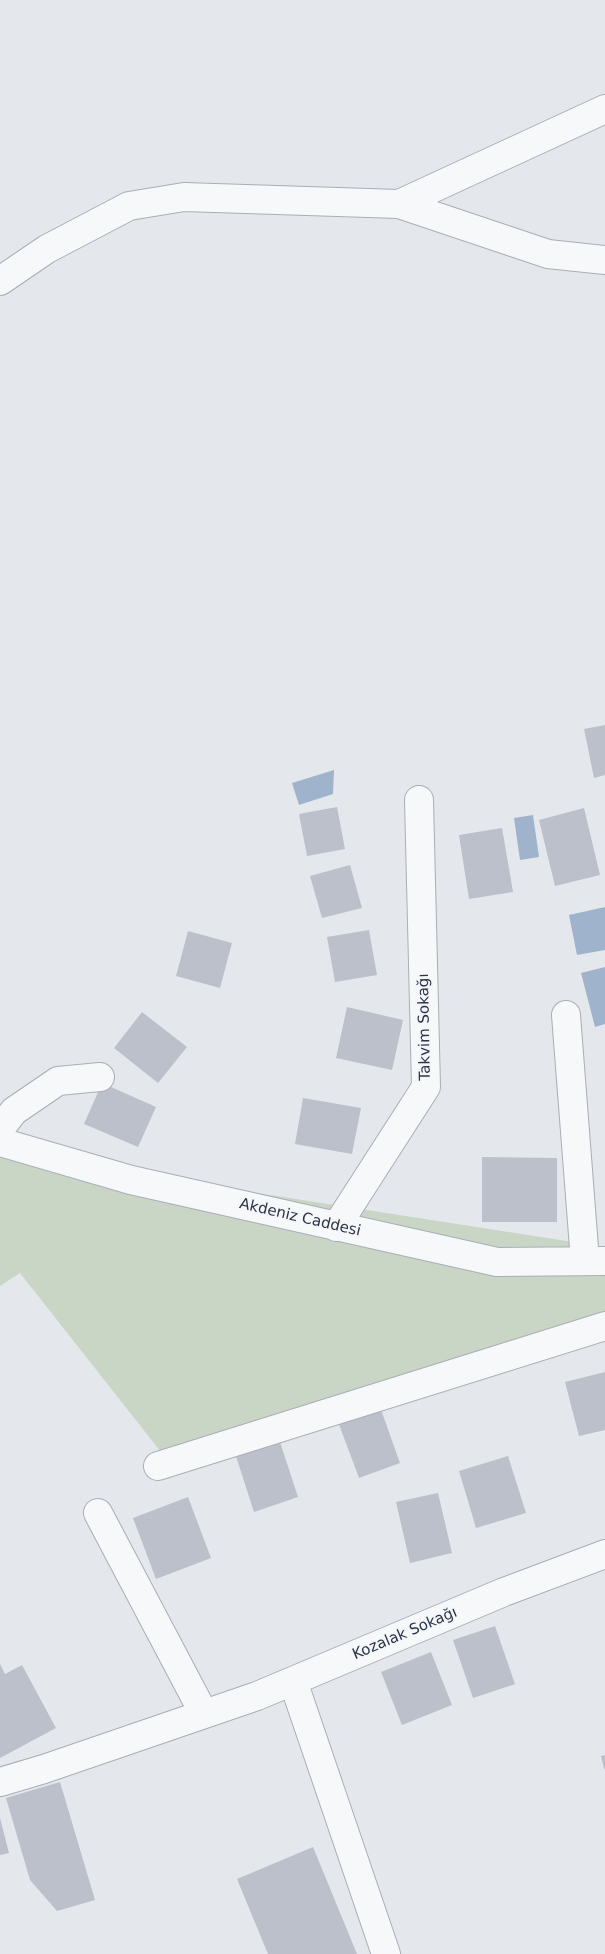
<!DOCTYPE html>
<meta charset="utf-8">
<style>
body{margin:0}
canvas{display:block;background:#e4e7ec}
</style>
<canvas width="605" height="1954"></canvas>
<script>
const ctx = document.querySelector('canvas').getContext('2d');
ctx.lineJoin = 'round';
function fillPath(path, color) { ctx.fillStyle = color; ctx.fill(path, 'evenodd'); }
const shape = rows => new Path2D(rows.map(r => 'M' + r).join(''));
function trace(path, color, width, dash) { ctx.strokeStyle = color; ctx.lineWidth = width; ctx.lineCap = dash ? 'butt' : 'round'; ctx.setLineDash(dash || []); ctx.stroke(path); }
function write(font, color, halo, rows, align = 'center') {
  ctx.font = font + ' "DejaVu Sans",sans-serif'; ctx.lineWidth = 4; ctx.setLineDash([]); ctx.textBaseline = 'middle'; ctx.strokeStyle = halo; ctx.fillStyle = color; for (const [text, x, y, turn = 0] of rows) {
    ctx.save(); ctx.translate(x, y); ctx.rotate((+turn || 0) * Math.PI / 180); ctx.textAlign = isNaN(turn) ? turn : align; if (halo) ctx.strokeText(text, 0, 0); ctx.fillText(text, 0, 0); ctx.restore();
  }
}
const green = shape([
 [0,1153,605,1247,605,1322,172,1466,20,1273,0,1286]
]);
const water = shape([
 [334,770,333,794,299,805,292,783],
 [533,815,539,857,520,860,514,818],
 [605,907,605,950,577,955,569,915],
 [605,967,605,1024,595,1027,581,973]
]);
const building = shape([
 [605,725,605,775,594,778,584,729],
 [337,807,345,849,307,856,299,814],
 [584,808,600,875,555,886,539,820],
 [502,828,513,892,469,899,459,835],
 [350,865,362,908,322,918,310,876],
 [369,930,377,975,335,982,327,937],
 [188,931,232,943,220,988,176,976],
 [347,1007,403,1020,392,1070,336,1058],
 [142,1012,187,1047,158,1083,114,1048],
 [102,1083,156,1107,138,1147,84,1124],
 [303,1098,361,1108,352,1154,295,1144],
 [482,1157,557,1158,557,1222,482,1222],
 [605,1372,605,1430,579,1436,565,1382],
 [379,1404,400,1463,359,1478,337,1419],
 [278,1436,298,1497,254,1512,234,1450],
 [508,1456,526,1513,476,1528,459,1471],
 [438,1493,452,1553,410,1563,396,1502],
 [188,1497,211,1558,156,1579,133,1518],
 [495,1626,515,1684,473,1698,453,1640],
 [431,1652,452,1705,402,1725,381,1672],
 [0,1664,5,1674,22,1665,56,1728,0,1758],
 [605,1755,605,1769,604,1769,601,1756],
 [60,1782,95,1900,57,1911,30,1880,6,1798],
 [0,1818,9,1853,0,1855],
 [313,1847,357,1954,268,1954,237,1879]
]);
const minor = shape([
 [399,204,548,254,605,260],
 [0,281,47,249,129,206,184,197,399,204,605,109],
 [566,1015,585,1261],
 [0,1129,14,1111,58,1081,100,1077],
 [0,1142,131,1180,497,1262,605,1261],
 [336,1227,426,1087,419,800],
 [158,1466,605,1326],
 [98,1513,204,1714],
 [293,1681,386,1954],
 [0,1782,44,1769,257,1696,504,1592,605,1554]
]);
const streetNames = [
 ["Takvim Sokağı",425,1027,-91],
 ["Akdeniz Caddesi",300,1218,13],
 ["Kozalak Sokağı",405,1634,-23]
];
fillPath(green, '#c9d6c5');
fillPath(water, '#9fb4cc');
fillPath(building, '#bbc0ca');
trace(minor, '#a9aeb7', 30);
trace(minor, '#f7f8fa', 28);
write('15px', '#2b3445', '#f4f6f9', streetNames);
</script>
